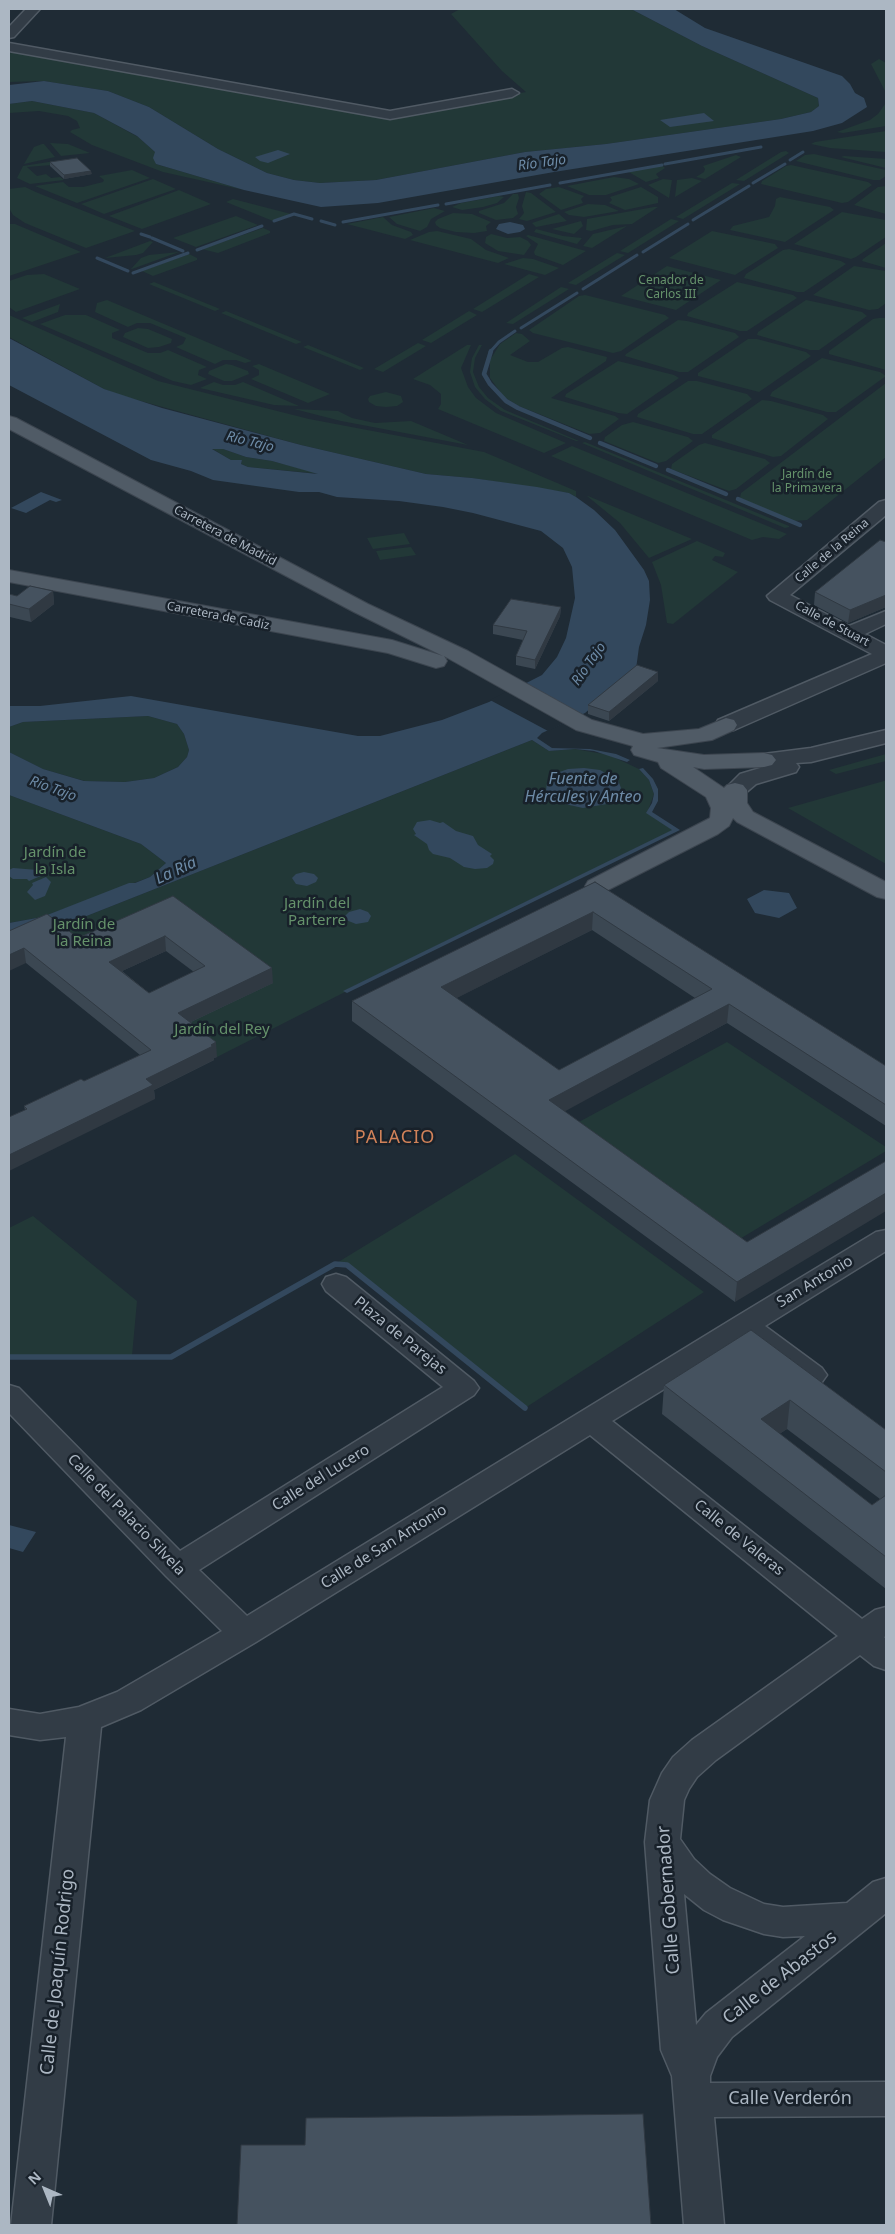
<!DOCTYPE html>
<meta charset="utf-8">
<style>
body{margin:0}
#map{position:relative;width:895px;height:2234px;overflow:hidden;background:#1f2b35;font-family:"Noto Sans",sans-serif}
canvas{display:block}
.frame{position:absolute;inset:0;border:10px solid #acb7c3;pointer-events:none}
.north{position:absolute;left:20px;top:2164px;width:50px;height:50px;-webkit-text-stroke:4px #18212a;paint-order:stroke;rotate:316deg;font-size:14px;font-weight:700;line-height:20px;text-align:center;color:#acb7c3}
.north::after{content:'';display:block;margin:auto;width:18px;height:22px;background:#acb7c3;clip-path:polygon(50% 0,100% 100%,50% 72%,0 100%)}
</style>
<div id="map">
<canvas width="895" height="2234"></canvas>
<div class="frame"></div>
<div class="north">N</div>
</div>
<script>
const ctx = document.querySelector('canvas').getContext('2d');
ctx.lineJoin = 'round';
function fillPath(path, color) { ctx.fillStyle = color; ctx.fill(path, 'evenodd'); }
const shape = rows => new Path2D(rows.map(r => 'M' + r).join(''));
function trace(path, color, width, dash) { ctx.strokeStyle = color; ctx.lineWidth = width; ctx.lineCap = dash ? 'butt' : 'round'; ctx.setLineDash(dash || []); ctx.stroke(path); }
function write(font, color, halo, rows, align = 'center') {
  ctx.font = font + ' "Noto Sans",sans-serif'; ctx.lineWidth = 5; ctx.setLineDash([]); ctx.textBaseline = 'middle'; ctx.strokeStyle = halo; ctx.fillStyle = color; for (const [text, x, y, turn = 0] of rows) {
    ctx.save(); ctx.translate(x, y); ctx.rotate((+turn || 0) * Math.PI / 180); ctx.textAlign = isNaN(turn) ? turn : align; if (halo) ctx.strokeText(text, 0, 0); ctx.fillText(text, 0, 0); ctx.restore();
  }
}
const green = shape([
 [460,9,631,9,702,46,818,98,819,106,811,112,781,119,606,144,525,152,376,180,320,183,294,180,267,173,218,149,149,107,108,91,44,81,9,82,9,55,12,51,389,117,526,92,502,71,451,14],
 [879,59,886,63,886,126,843,133,837,132,870,120,878,114,885,104,885,91,871,64],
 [32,101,94,113,138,137,155,152,156,164,244,190,163,172,92,145,70,132,72,130,80,128,77,121,68,116,39,111,9,113,9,104],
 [886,131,886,152,830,148,811,144,815,142],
 [50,143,68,144,90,153,61,156],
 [42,144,44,144,55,157,24,164,34,147],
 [786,151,789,153,744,181,736,180,781,152],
 [814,154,886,170,886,176,880,180,873,180,796,161,805,155],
 [736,155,741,157,705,179,696,177,704,172,705,169,703,166],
 [844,156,886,159,886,168,841,157],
 [55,161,59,161,52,165,27,167,37,176,46,174,51,178,60,177,64,180,30,184,17,178,23,166],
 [662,165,665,168,656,174,659,178,646,182,627,171],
 [791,165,868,182,872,185,848,202,842,203,761,184,762,181,786,166],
 [132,170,150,178,77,203,35,186,63,182,69,187,83,187,103,182,104,180,99,176],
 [614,177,629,179,639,184,606,195,589,195,567,186],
 [692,178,702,181,675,197,677,180],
 [153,179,176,189,104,214,81,204],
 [663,179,672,180,669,198,648,185],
 [732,183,740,184,683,219,676,217],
 [886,186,886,214,854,205,878,187],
 [25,187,38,193,135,231,86,248,25,223,13,215,9,208,9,189],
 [559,187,584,196,581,199,583,203,561,210,539,194,546,189],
 [641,187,658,197,658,203,625,210,609,203,612,200,610,197],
 [179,190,211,204,142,229,109,216],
 [526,192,531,193,556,212,527,221,519,219,524,213,522,206],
 [513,194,518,194,519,198,516,207,518,214,513,218,496,220,479,213,479,211,504,203],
 [499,196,504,197,497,203,483,207,462,210,452,207,461,203],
 [780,197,830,207,834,210,785,242,730,230,733,226,769,217,775,206,776,199],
 [233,199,291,214,273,221,226,202],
 [588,204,605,205,619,211,584,217,569,215,564,212],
 [654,207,658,207,632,224,613,225,591,231,586,230,587,219],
 [434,208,445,211,431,219,427,227,420,231,397,224,389,217],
 [842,212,886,220,886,237,856,257,851,259,794,244],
 [453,213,472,214,491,222,486,226,487,231,474,233,456,232,440,228,436,225,435,222,438,219],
 [559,214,567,221,536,227,532,223],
 [236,216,258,225,196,247,173,238],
 [383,217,392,225,411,232,413,235,405,239,347,224],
 [671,219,679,221,628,253,620,251],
 [581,221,583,226,574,234,552,229],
 [9,224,15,224,81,252,9,276],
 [627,226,592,248,583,246,593,234],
 [263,228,270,231,270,233,218,253,202,249],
 [536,229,563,236,582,238,577,244,534,232],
 [712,231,775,244,778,248,735,275,669,258],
 [429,232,437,231,471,239,486,250,509,258,498,263,410,240],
 [491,234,507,238,520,237,528,241,531,245,524,255,498,251,485,243,486,237],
 [528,235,586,251,563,265,535,255,534,252,538,244,526,236],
 [150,241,153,242,143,253,136,255,105,258],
 [886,243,886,268,862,261,863,259],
 [789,249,841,261,846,264,804,292,797,292,744,278,746,274,783,250],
 [179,252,132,269,131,269,141,258,149,255],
 [617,253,625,255,576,285,568,283],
 [189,254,197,258,197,260,153,276,142,271],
 [523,258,533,259,559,268,545,275,504,264],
 [667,266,721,280,676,310,621,296],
 [854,266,886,271,886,303,878,309,869,310,813,295],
 [44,274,80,289,16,312,9,307,9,281,27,275],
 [529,274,539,277,482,312,473,309],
 [154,282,220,309,215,311,149,284],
 [737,282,793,295,797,298,747,331,740,331,687,316,688,313],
 [561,287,569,289,513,324,506,323],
 [585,295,665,315,669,318,621,351,613,353,533,333,529,330,579,296],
 [107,300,252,361,245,363,236,360,223,360,215,364,176,347,183,344,186,338,150,323,137,323,128,327,95,312,97,303],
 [806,300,862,312,867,316,819,350,810,350,757,335,758,332],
 [60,304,58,312,32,322,22,318],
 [226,311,302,342,296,344,221,313],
 [469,311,477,315,431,343,422,340],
 [9,315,158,381,309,419,484,452,576,491,576,497,569,493,472,478,426,474,301,445,119,395,104,389,9,337],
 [65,315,86,315,120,330,112,333,112,338,148,353,160,353,168,350,207,367,199,370,198,375,207,379,191,385,173,381,40,324],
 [879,318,886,318,886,370,829,354,829,351,873,319],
 [678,320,687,321,735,333,739,337,688,372,679,372,625,356,626,354],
 [138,328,148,329,172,339,171,343,159,347,148,348,123,337,125,333],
 [516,333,522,334,530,341,510,355,528,362,538,362,562,348,568,347,607,357,606,361,551,398,615,416,619,419,600,433,589,434,519,406,504,397,490,378,490,360,500,344],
 [748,339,757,339,806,352,811,356,759,392,698,376,698,373],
 [418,343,426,346,383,372,374,369],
 [308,345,364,368,360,370,303,347],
 [467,345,471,345,461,368,468,387,476,398,496,413,566,443,544,453,438,409,441,404,441,394,430,385,413,379],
 [479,345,482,345,475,358,473,372,479,387,488,398,505,410,579,441,576,441,501,411,485,399,475,387,470,372,472,358],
 [822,358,880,372,886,376,836,412,827,412,770,396,772,392],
 [618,361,674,375,679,378,627,414,618,413,565,397,566,394],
 [226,364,232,365,248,371,249,374,232,381,224,381,208,374,209,371],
 [259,364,330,394,308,403,251,379,259,375,259,370,252,366],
 [688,381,697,381,747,394,752,399,702,434,693,434,637,417,638,414],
 [214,382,223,385,235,385,243,382,299,406,274,405,200,388],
 [886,383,886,457,807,520,793,521,740,498,741,493],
 [386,392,401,396,403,402,397,406,386,407,376,406,369,402,368,399,370,396],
 [762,400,771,401,823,415,828,419,781,456,773,457,712,438,712,435],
 [294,409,338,411,352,418,375,423,411,421,468,445,341,421],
 [633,422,688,437,693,441,666,461,658,463,604,441,605,437,622,425],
 [585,442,789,526,789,527,785,528,582,443],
 [705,443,765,459,770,463,736,489,729,491,671,469,672,464,699,445],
 [572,446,787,534,779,539,763,537,752,540,551,456],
 [211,448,223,449,246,457,272,461,322,474,248,467,241,464,242,460,231,460],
 [587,496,588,496,692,539,649,558,620,523],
 [404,533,410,544,373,549,367,538],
 [697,541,725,553,723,557,715,556,712,560,738,572,673,624,667,623,661,585,652,562],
 [411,547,416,555,380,560,376,551],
 [148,716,177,724,184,734,189,750,187,757,178,767,154,778,125,782,85,781,43,769,9,752,9,727,23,722],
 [532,740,549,751,575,749,609,755,639,769,649,780,654,794,647,813,673,830,344,991,345,992,217,1057,180,1027,272,983,174,910,80,953,49,928,65,921,79,919],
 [886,754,886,761,836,774,829,770],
 [886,781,886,864,788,808,884,781],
 [9,795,141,844,166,863,150,877,42,917,9,923],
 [727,1042,886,1147,886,1151,738,1240,577,1123],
 [515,1154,704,1292,525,1408,355,1270,347,1265,335,1264],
 [33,1216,137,1301,132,1356,9,1357,9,1228]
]);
const water = shape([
 [631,9,674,9,705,28,842,76,850,84,855,93,864,98,867,107,842,123,813,131,554,172,378,203,321,207,244,190,156,164,153,158,155,152,137,136,94,113,32,101,9,104,9,85,44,81,108,91,149,107,218,149,267,173,294,180,320,183,376,180,525,152,606,144,781,119,811,112,819,106,818,98,702,46],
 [704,113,714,121,670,127,660,120],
 [278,150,290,154,268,163,260,161,255,157],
 [510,222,523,225,525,229,520,232,508,234,496,229,499,224],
 [9,338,104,389,162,408,301,445,426,474,472,478,537,487,569,493,576,497,594,510,615,530,644,570,649,581,650,600,646,625,639,647,636,669,585,713,542,733,537,738,552,748,590,749,616,754,630,760,627,762,594,751,575,749,549,751,532,740,79,919,65,921,9,941,9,923,42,917,129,883,135,883,150,877,166,863,141,844,9,795,9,752,43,769,84,781,125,782,154,778,178,767,187,757,189,750,184,734,177,724,148,716,23,722,9,727,9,706,40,706,131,696,358,736,380,736,442,720,489,702,542,675,557,657,566,638,575,598,572,567,563,548,541,531,473,513,443,507,399,501,337,497,319,492,299,492,213,480,191,471,151,460,9,385],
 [212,449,223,449,246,457,272,461,318,474,248,467,241,464,242,460,231,460],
 [41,492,62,500,56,502,50,500,26,513,11,508],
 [584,768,600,770,618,780,621,788,617,797,607,804,583,808,560,803,549,796,546,791,547,782,554,774,568,769],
 [643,768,653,779,658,789,658,801,652,812,680,830,347,993,343,991,672,830,646,813,652,803,654,794,649,780,639,769],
 [430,820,440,823,443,822,456,831,473,836,478,845,492,854,490,856,494,860,493,864,487,868,475,869,464,867,450,858,433,854,429,850,427,844,414,835,416,834,413,829,417,822],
 [13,868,38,870,43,875,29,881,27,879,13,879,9,876,9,870],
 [304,872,314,874,318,878,316,882,307,886,296,884,292,878,296,874],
 [46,877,51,882,45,896,35,900,27,892,33,885,32,883],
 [764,890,789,893,797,908,779,918,755,913,747,899],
 [360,909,368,912,371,916,368,922,356,924,346,920,345,916,349,912],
 [9,1525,36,1532,23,1552,9,1548]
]);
const pier = shape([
 [524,683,582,714,548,731,490,700]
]);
const streamFar2 = shape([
 [790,160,803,152],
 [665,164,761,147],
 [560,183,662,165],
 [753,183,785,164],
 [446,204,550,185],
 [693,220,749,186],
 [274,221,294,214,312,219],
 [321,221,335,225],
 [343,222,438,205],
 [141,234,150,237],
 [152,238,183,251],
 [197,250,262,226],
 [643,252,688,224],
 [97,258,128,271],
 [133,273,188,253],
 [583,289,637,255],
 [521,328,577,293],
 [490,352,499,342,515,331]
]);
const streamFar1 = shape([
 [491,351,484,374,490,384,506,401,518,408,590,438],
 [600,443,656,466],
 [668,470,726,494],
 [738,499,800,525]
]);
const stream = shape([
 [9,1357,171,1357,335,1264,347,1265,525,1408]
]);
const minor = shape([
 [26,9,40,9,14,37,9,38,9,27,26,9],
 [9,43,390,111,512,89,519,93,512,97,390,119,9,51,9,43],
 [886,500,886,515,790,595,849,626,886,611,886,624,865,634,886,645,886,663,734,730,726,731,718,730,715,725,718,720,872,654,770,600,767,596,879,502,886,500],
 [886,730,886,743,811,762,796,763,799,767,796,772,756,784,743,795,735,797,727,795,724,790,740,774,767,766,756,765,753,760,756,755,811,748,886,730],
 [886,1230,886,1251,765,1326,822,1368,827,1375,822,1382,812,1385,802,1382,744,1340,612,1421,862,1619,875,1610,886,1607,886,1636,884,1637,886,1639,886,1670,874,1666,860,1655,716,1760,697,1777,689,1789,684,1800,680,1839,694,1859,710,1874,730,1888,764,1904,783,1907,847,1903,873,1882,886,1878,886,1913,732,2037,717,2057,710,2076,710,2083,886,2082,886,2116,714,2117,724,2225,684,2225,672,2076,661,2050,645,1842,650,1800,662,1773,673,1757,692,1740,838,1636,590,1435,256,1642,141,1710,101,1727,51,2225,11,2225,66,1737,40,1740,9,1735,9,1709,40,1714,79,1707,117,1692,222,1631,166,1576,9,1413,9,1385,19,1388,180,1551,443,1387,326,1291,322,1284,326,1277,336,1274,346,1277,474,1381,479,1388,474,1395,199,1570,247,1616,734,1318,876,1232,886,1230],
 [684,1894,704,1910,723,1920,764,1934,783,1937,805,1936,706,2013,696,2025,684,1894]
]);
const major = shape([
 [9,416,16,418,368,604,468,651,592,720,643,734,699,729,726,718,734,720,737,725,734,730,712,740,657,748,704,755,764,753,772,755,776,760,772,765,764,767,704,769,693,767,724,788,727,785,735,783,743,785,747,790,747,803,753,812,886,882,886,899,877,897,737,822,733,818,729,826,718,834,606,891,597,893,588,891,585,886,588,881,710,818,711,808,706,797,661,768,658,762,634,755,631,750,633,746,576,730,444,656,447,661,444,666,436,668,388,653,9,582,9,570,392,640,443,656,354,612,9,429,9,416]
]);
const wall = shape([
 [50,162,92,174,64,179,50,166],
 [886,542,886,607,848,623,814,605,815,592],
 [53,591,54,604,31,622,10,617,9,618,9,594,17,596],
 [561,607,560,616,535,669,516,665,516,656,523,640,493,634,493,625],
 [658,681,609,721,588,714,588,705],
 [595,882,886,1066,886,1126,727,1023,564,1111,747,1242,735,1302,352,1021,352,1001],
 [592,930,695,998,559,1070,456,998],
 [173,896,273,983,191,1022,217,1057,214,1058,214,1060,154,1090,155,1099,25,1110,24,1106,84,1081,140,1055,26,963,9,931,78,938],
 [166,951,194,972,149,993,122,971],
 [751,1330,886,1430,886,1589,662,1414,664,1385],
 [787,1429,880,1499,872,1505,779,1434]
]);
const shadedWall = shape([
 [91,171,92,174,64,179,64,175],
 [53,591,54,604,31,622,29,609],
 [886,595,886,607,848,623,850,610],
 [9,603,10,617,9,618],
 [561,607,560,616,535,669,535,660],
 [658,672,658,681,609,721,609,712],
 [593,912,592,930,441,1006,441,987],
 [165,936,166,951,111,976,109,962],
 [24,948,26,963,9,971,9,955],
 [272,968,273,983,180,1027,178,1013],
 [729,1004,727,1023,549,1120,549,1100],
 [216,1042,217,1057,214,1058,214,1060,154,1090,155,1099,9,1171,9,1155,146,1079],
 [886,1193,886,1211,735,1302,737,1282],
 [790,1400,787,1429,758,1448,761,1419]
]);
const building = shape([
 [77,158,91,171,64,175,50,162,77,158],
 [880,540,886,542,886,595,850,610,815,592,880,540],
 [30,586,53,591,29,609,9,604,9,594,17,596,30,586],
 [511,599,561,607,535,660,516,656,527,631,493,625,511,599],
 [637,665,658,672,609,712,588,705,637,665],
 [595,882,886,1066,886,1105,729,1004,549,1100,747,1242,886,1161,886,1193,737,1282,352,1001,595,882],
 [593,912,712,989,559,1070,441,987,593,912],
 [173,896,272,968,178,1013,216,1042,211,1045,213,1046,146,1079,153,1085,9,1155,9,1117,27,1109,24,1106,81,1079,84,1081,151,1050,24,948,9,955,9,931,47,914,78,938,173,896],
 [165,936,205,966,149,993,109,962,165,936],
 [751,1330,886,1430,886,1472,790,1400,761,1419,872,1505,886,1495,886,1557,664,1385,751,1330],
 [643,2114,651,2225,237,2225,241,2145,305,2145,306,2118,643,2114]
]);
const farParknames = [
 ["Cenador de",671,281],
 ["Carlos III",671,295],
 ["Jardín de",807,475],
 ["la Primavera",807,489]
];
const farStreetnames = [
 ["Carretera de Madrid",225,536,28],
 ["Calle de la Reina",832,551,-40],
 ["Carretera de Cadiz",218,616,11],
 ["Calle de Stuart",832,624,28]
];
const farWaternames = [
 ["Río Tajo",542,163,-8],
 ["Río Tajo",250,442,14],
 ["Río Tajo",589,664,-55],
 ["Río Tajo",53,789,20]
];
const parkNames = [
 ["Jardín de",55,853],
 ["la Isla",55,870],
 ["Jardín del",317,904],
 ["Parterre",317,921],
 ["Jardín de",84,925],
 ["la Reina",84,942],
 ["Jardín del Rey",222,1030]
];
const streetNames = [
 ["San Antonio",815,1282,-31],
 ["Plaza de Parejas",400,1336,39],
 ["Calle del Lucero",321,1478,-32],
 ["Calle del Palacio Silvela",126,1515,46],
 ["Calle de Valeras",739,1538,39],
 ["Calle de San Antonio",384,1547,-32]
];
const waterNames = [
 ["Fuente de",583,779],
 ["Hércules y Anteo",583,797],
 ["La Ría",176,871,-25]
];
const quarterNames = [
 ["PALACIO",395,1138]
];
const nearStreetnames = [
 ["Calle Gobernador",669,1900,-94],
 ["Calle de Joaquín Rodrigo",58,1972,-84],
 ["Calle de Abastos",780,1978,-38],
 ["Calle Verderón",790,2099]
];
fillPath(green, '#223837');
fillPath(water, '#33485d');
fillPath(pier, '#1f2b35');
trace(streamFar2, '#33485d', 3);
trace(streamFar1, '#33485d', 4.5);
trace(stream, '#33485d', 5.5);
trace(minor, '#505a64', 3);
trace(major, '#3c454f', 2);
fillPath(minor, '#323c46');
fillPath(major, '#505b66');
fillPath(wall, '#3b4752');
fillPath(shadedWall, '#303942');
fillPath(building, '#45525f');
trace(building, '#303942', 1);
write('12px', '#65926b', '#18212a', farParknames);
write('12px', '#acb7c3', '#18212a', farStreetnames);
write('italic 14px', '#6d8ba7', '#18212a', farWaternames);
write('15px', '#65926b', '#18212a', parkNames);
write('15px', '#acb7c3', '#18212a', streetNames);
write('italic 16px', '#6d8ba7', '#18212a', waterNames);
ctx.letterSpacing = '1px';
write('18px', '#d18259', '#18212a', quarterNames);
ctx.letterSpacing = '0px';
write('18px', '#acb7c3', '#18212a', nearStreetnames);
</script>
